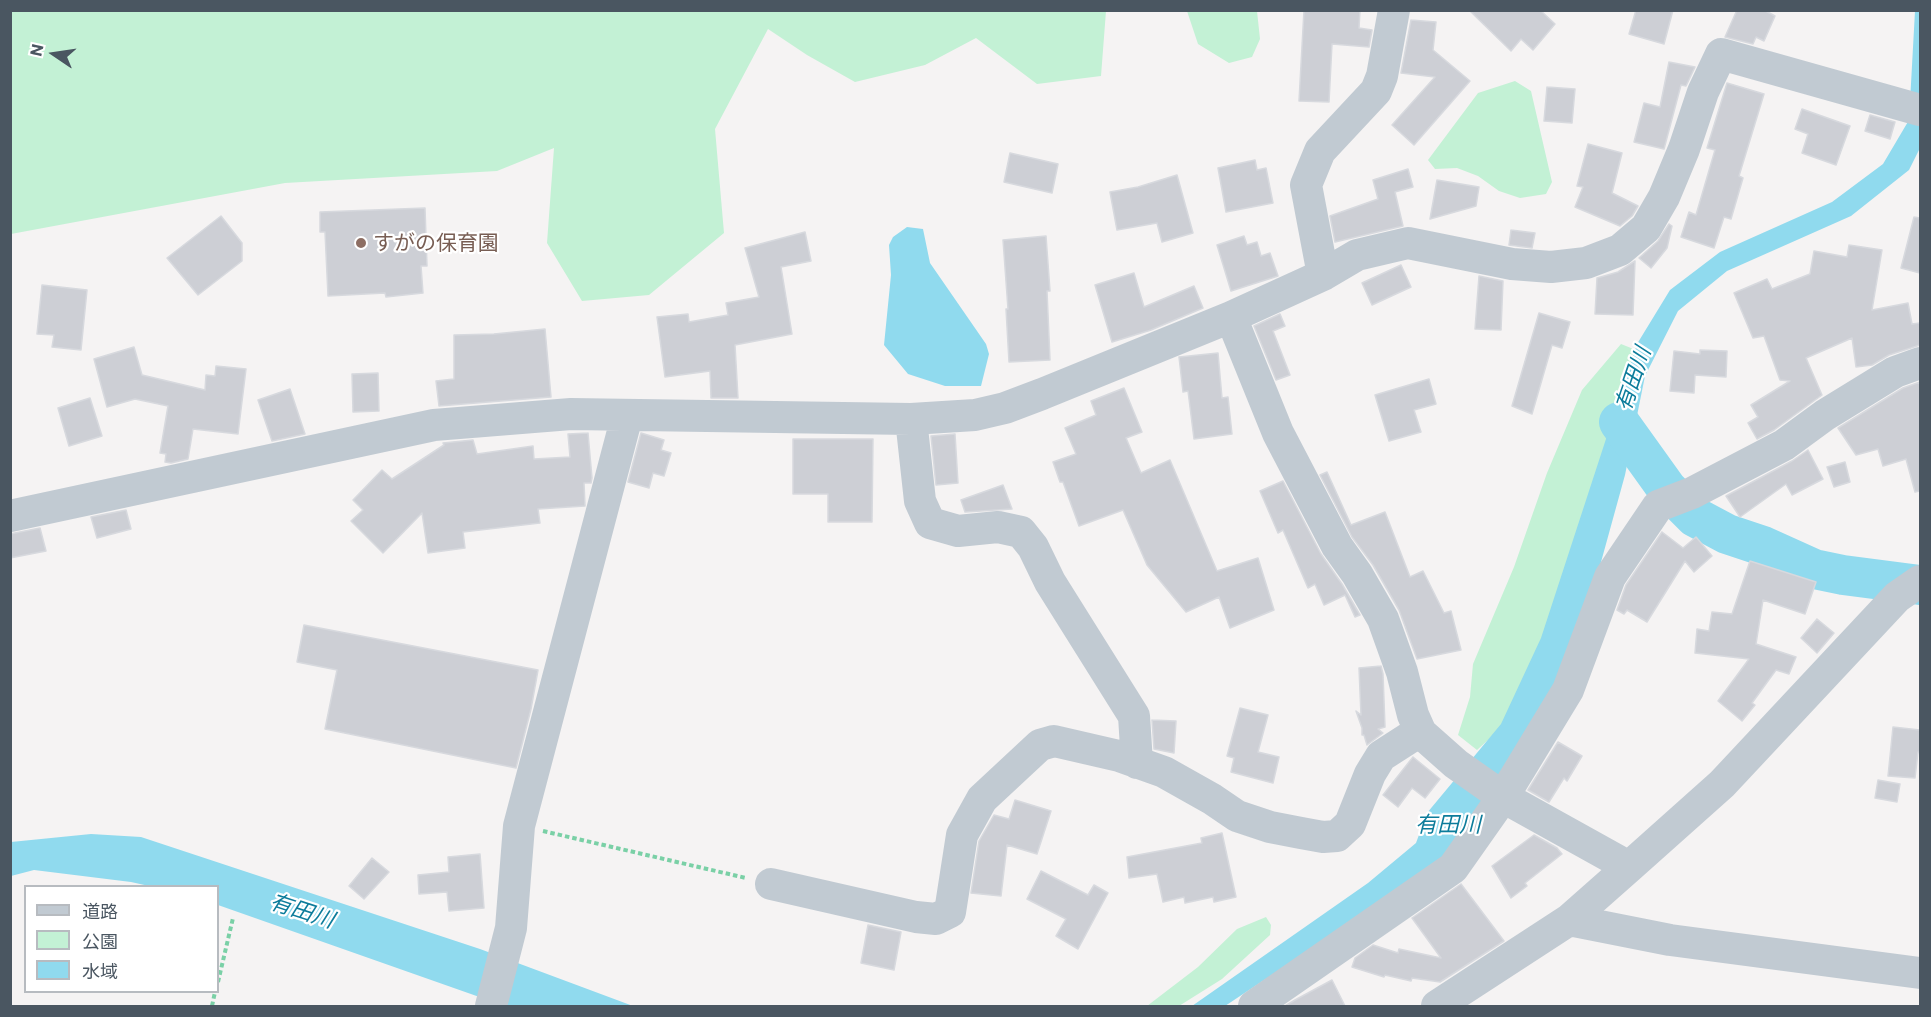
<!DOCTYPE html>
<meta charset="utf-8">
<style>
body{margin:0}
#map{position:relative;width:1931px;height:1017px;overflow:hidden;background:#f5f3f3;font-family:Commissioner,"Noto Sans JP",sans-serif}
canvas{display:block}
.frame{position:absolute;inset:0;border:12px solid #4a5661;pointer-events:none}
.legend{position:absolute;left:24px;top:885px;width:195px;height:108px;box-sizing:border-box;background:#fff;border:2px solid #b7bbc0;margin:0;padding:8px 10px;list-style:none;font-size:18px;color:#4a5661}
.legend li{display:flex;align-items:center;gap:12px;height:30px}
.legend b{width:30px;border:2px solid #b7bbc0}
.north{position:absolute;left:24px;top:24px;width:60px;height:60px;-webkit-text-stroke:4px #fff;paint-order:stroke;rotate:283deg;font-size:16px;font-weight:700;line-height:24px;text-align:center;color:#4a5661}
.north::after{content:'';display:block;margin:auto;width:21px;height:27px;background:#4a5661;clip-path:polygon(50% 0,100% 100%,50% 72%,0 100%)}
</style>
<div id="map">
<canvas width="1931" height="1017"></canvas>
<div class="frame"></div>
<ul class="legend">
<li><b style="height:8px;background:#c1cad2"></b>道路</li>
<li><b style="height:16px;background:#c3f1d5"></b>公園</li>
<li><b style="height:16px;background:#90daee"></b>水域</li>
</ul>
<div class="north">N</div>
</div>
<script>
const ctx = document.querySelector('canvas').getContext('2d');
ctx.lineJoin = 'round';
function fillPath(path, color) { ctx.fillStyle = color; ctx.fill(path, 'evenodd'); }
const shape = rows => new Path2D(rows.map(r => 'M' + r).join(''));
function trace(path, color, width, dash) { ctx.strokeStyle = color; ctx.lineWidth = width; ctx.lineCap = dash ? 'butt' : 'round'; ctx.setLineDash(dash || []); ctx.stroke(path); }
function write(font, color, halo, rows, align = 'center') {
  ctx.font = font + ' Commissioner,"Noto Sans JP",sans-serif'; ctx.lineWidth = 4.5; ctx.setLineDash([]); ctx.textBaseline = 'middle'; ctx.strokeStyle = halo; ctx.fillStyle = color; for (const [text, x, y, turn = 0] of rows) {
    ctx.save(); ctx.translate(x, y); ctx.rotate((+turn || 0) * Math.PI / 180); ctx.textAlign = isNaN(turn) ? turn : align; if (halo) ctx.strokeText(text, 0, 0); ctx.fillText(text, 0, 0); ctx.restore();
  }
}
const green = shape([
 [11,10,1106,10,1106,11,1101,76,1037,84,976,38,925,65,855,82,807,55,768,29,715,129,724,233,649,295,582,301,547,243,554,148,497,171,285,183,11,234],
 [1187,11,1257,11,1260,39,1252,57,1229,63,1198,44],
 [1515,81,1531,91,1552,182,1546,194,1520,198,1499,191,1478,176,1457,168,1435,169,1428,160,1478,93],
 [1621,344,1641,352,1563,607,1509,721,1477,750,1458,735,1470,697,1473,664,1514,567,1547,473,1582,390],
 [1266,917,1271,925,1270,935,1222,979,1179,1006,1147,1006,1198,967,1237,929]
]);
const water = shape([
 [1915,11,1920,11,1920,148,1909,170,1851,216,1727,271,1678,311,1645,376,1625,475,1590,602,1522,757,1459,851,1225,1006,1192,1006,1368,883,1416,843,1427,813,1501,724,1541,638,1637,344,1670,290,1720,252,1832,202,1883,164,1909,120],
 [907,227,923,229,930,263,986,344,989,354,981,386,945,386,908,374,884,345,891,275,889,245,893,237],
 [91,834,141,837,480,949,633,1006,505,1006,218,905,218,886,149,886,131,882,34,870,11,876,11,842]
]);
const river = shape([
 [1619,422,1667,489,1695,517,1727,534,1763,546,1814,569,1843,575,1920,585]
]);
const building = shape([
 [1304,10,1360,10,1359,28,1372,30,1369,47,1332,44,1329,102,1299,101,1304,10],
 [1469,10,1540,10,1555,24,1533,50,1521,39,1511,51,1469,10],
 [1636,10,1673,10,1664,44,1629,34,1636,10],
 [1737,10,1764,10,1775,16,1764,41,1756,37,1753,44,1725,37,1737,10],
 [1411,20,1436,22,1433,50,1470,81,1414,145,1392,125,1435,77,1401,73,1411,20],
 [1669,62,1695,67,1686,86,1681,85,1664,149,1634,142,1644,103,1660,107,1669,62],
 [1727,83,1764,94,1739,176,1743,178,1731,219,1724,217,1714,248,1681,237,1689,212,1696,215,1715,150,1707,148,1727,83],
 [1547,87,1575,89,1572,123,1544,121,1547,87],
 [1802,109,1850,126,1836,165,1802,153,1808,134,1795,129,1802,109],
 [1870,115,1895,122,1890,139,1865,131,1870,115],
 [1588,144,1622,153,1612,193,1638,206,1632,216,1620,226,1575,207,1583,187,1577,186,1588,144],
 [1010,153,1058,164,1052,193,1004,182,1010,153],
 [1255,160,1257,170,1266,168,1273,203,1226,212,1218,168,1255,160],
 [1408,169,1413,187,1395,192,1403,226,1335,242,1330,216,1378,199,1373,180,1408,169],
 [1177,175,1193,233,1162,242,1157,223,1117,230,1110,192,1138,187,1177,175],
 [1437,180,1479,187,1476,206,1430,219,1437,180],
 [425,208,427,266,421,266,423,293,386,297,385,293,328,296,325,232,320,232,320,212,425,208],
 [221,216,242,243,242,261,198,295,167,258,221,216],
 [1914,217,1920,218,1920,273,1901,268,1914,217],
 [1669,224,1672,226,1667,248,1651,268,1639,258,1658,241,1669,224],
 [1511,230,1535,233,1532,248,1509,245,1511,230],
 [805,232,811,261,781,267,792,334,735,345,738,398,711,398,710,371,665,377,657,317,688,314,689,322,728,315,726,303,759,297,745,248,805,232],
 [1046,236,1050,291,1047,291,1050,360,1009,362,1006,309,1008,309,1003,240,1046,236],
 [1244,236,1247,245,1257,242,1261,256,1270,253,1278,276,1231,291,1217,245,1244,236],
 [1849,245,1882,250,1872,310,1908,303,1912,324,1920,323,1920,345,1889,355,1872,365,1856,367,1852,338,1806,358,1822,395,1774,430,1757,439,1748,423,1758,417,1751,405,1790,381,1780,380,1764,336,1753,338,1734,293,1767,279,1772,289,1810,274,1814,251,1847,257,1849,245],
 [1635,261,1633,315,1595,314,1597,278,1618,272,1635,261],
 [1401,265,1411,287,1372,305,1362,283,1401,265],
 [1134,273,1144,307,1194,286,1203,308,1151,330,1112,342,1095,285,1134,273],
 [1479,276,1503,281,1501,330,1475,329,1479,276],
 [42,285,87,290,81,350,52,347,54,335,37,334,42,285],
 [1539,313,1570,322,1562,348,1552,345,1532,414,1512,406,1539,313],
 [1280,314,1285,326,1273,331,1290,375,1276,380,1254,326,1280,314],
 [545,329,551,397,439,406,436,381,454,379,454,335,494,334,545,329],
 [134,347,142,375,205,390,206,375,215,376,216,366,246,369,238,434,193,429,188,459,171,463,165,462,166,454,160,453,168,406,135,399,107,407,94,359,134,347],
 [1700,350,1727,351,1726,377,1695,375,1694,393,1670,391,1674,351,1700,354,1700,350],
 [1218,353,1222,398,1228,397,1232,434,1194,439,1188,391,1183,392,1179,357,1218,353],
 [378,373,379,411,353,412,352,374,378,373],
 [1429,379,1436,404,1414,410,1421,432,1389,441,1375,395,1429,379],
 [1920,382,1920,491,1915,492,1906,459,1883,466,1878,449,1856,455,1838,428,1903,388,1920,382],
 [1124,388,1142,432,1126,438,1141,473,1170,460,1217,571,1258,558,1274,610,1230,628,1219,597,1186,612,1147,565,1123,510,1079,526,1063,482,1060,482,1053,462,1076,454,1065,428,1096,415,1091,401,1124,388],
 [290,389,305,434,272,441,258,400,290,389],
 [90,398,102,436,69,446,58,408,90,398],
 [588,433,592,478,591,483,584,483,585,506,538,509,540,523,463,532,465,548,428,553,422,513,383,553,351,521,363,510,353,500,382,470,392,479,444,445,443,443,473,440,477,454,533,446,534,459,570,457,568,434,588,433],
 [641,433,664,440,661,450,671,453,664,476,653,473,649,488,628,482,641,433],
 [955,434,958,483,936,485,931,436,955,434],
 [793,439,873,439,872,522,828,522,828,494,793,494,793,439],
 [1808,450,1823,479,1792,495,1786,484,1740,517,1726,496,1792,461,1808,450],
 [1845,462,1850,482,1834,487,1827,467,1845,462],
 [1327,472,1351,525,1385,512,1410,577,1423,571,1444,613,1451,611,1461,650,1417,659,1399,610,1373,565,1352,537,1320,475,1327,472],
 [1283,481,1321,554,1342,584,1360,615,1355,617,1345,595,1324,605,1315,584,1308,588,1283,530,1278,533,1260,491,1283,481],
 [1003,485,1012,509,965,512,961,500,1003,485],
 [126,510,131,529,97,538,91,517,126,510],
 [40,528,46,551,10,558,10,534,40,528],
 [1662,532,1683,548,1696,537,1712,556,1694,572,1685,561,1647,622,1627,610,1624,614,1617,610,1626,585,1662,532],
 [1750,561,1816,582,1805,614,1763,600,1756,644,1796,657,1789,674,1776,670,1752,703,1755,705,1742,721,1718,701,1749,659,1695,653,1697,629,1709,631,1712,612,1732,614,1750,561],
 [1817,619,1834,633,1817,653,1801,638,1817,619],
 [304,625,538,670,531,709,516,768,325,729,337,670,297,662,304,625],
 [1381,666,1383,674,1385,727,1378,729,1383,733,1367,745,1364,735,1362,735,1362,728,1356,711,1361,715,1359,668,1381,666],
 [1240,708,1268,715,1258,752,1279,757,1273,783,1231,772,1234,758,1227,756,1240,708],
 [1152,720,1176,721,1174,753,1154,749,1152,720],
 [1893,727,1920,730,1920,753,1918,752,1915,778,1888,776,1893,727],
 [1558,742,1582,756,1567,781,1564,778,1549,802,1528,790,1558,742],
 [1413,757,1440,779,1425,798,1412,788,1398,807,1383,795,1413,757],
 [1878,780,1900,784,1897,802,1875,798,1878,780],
 [1015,800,1051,811,1037,854,1007,845,1001,896,971,893,979,841,994,815,1009,819,1015,800],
 [1222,833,1236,897,1214,902,1213,897,1185,903,1184,897,1163,902,1157,874,1129,878,1127,857,1202,843,1201,838,1222,833],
 [1534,835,1557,848,1562,854,1525,883,1527,886,1511,898,1492,866,1534,835],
 [480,854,484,908,449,911,447,892,419,894,418,875,449,872,448,857,480,854],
 [372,858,389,872,364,899,349,886,372,858],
 [1041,871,1088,895,1094,885,1108,893,1078,949,1056,936,1066,919,1027,899,1041,871],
 [1461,884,1504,941,1440,982,1412,978,1411,981,1385,975,1384,977,1352,967,1355,958,1373,945,1398,953,1399,949,1441,958,1412,918,1461,884],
 [868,925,901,932,894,970,861,963,868,925],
 [1332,980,1345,1006,1285,1006,1295,1000,1332,980]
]);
const path = shape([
 [543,831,746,878],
 [218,982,233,918],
 [212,1006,215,992]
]);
const minor = shape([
 [1323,275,1306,185,1320,151,1376,91,1382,76,1394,10],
 [1231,317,1278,433,1337,546,1357,574,1383,619,1402,672,1413,715,1421,733,1456,764,1503,797,1629,867],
 [911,419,920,501,930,523,958,531,998,527,1021,532,1033,547,1050,582,1134,716,1137,763],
 [10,516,434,425,571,414,911,419,975,415,1005,408,1042,394,1231,317,1323,275,1357,255,1408,243,1512,264,1551,267,1586,263,1620,250,1646,228,1664,197,1684,149,1703,92,1721,54,1920,110],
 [771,884,916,917,936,919,950,912,962,835,982,799,1040,745,1054,741,1119,756,1164,772,1212,799,1237,816,1270,827,1301,833,1323,837,1337,836,1350,824,1370,774,1381,756,1409,738,1421,733],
 [1569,920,1670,940,1920,973],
 [491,1006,511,928,519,826,627,416],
 [1254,1006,1453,868,1503,797,1568,690,1610,577,1658,506,1692,493,1784,445,1825,415,1895,372,1920,363],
 [1437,1006,1569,920,1629,867,1722,784,1897,597,1920,581]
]);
const markers = [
 [361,243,6,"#8d6e63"]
];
const educationNames = [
 ["すがの保育園",373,243]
];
const waterNames = [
 ["有田川",1633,379,-71],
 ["有田川",1448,825],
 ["有田川",302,911,18]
];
fillPath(green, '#c3f1d5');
fillPath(water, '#90daee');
trace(river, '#90daee', 40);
fillPath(building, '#cdcfd5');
trace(building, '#d7d9de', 1.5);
trace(path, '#7ad0a6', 4, [4.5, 3]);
trace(minor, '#c1cad2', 32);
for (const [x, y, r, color] of markers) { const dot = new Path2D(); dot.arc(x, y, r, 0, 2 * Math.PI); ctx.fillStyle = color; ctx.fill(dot); trace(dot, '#fff', 2); }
write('21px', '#785e54', '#fff', educationNames, 'left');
write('italic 22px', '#0c7c9b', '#fff', waterNames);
</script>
